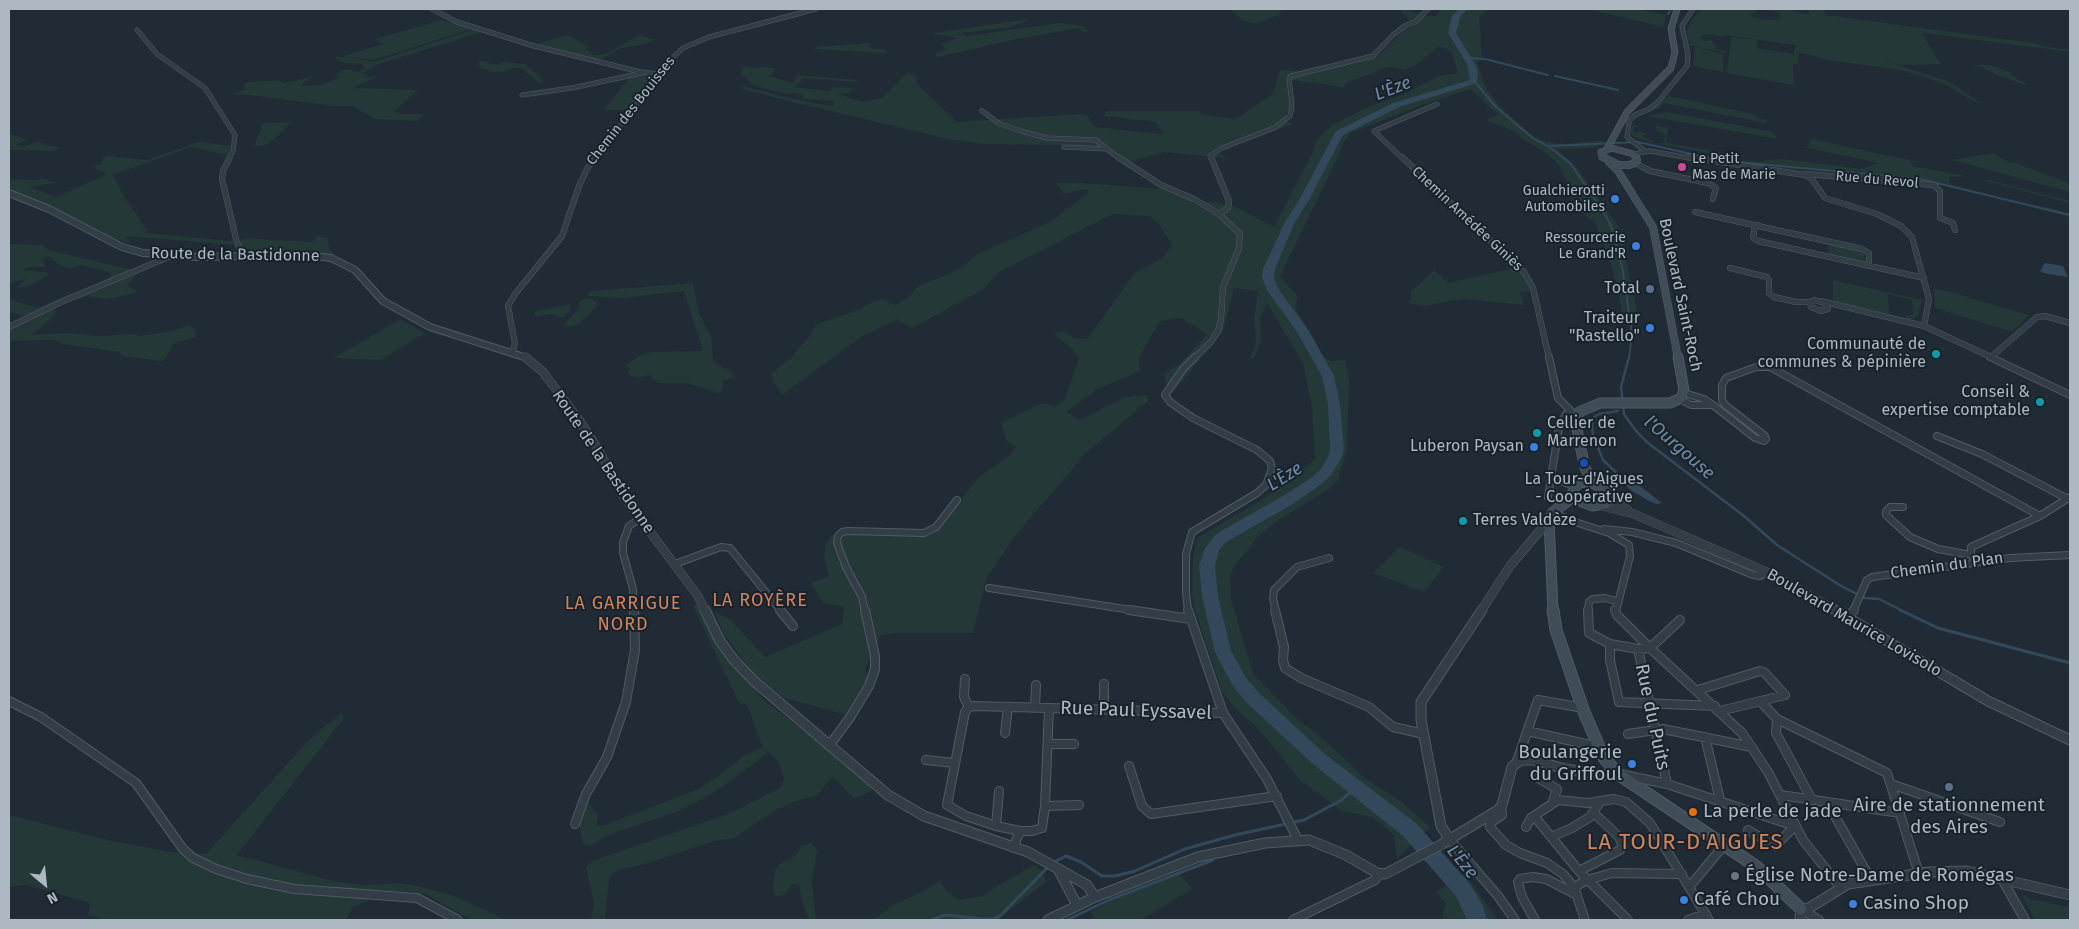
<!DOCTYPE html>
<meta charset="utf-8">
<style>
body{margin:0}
#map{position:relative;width:2079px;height:929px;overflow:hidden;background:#202b35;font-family:"Fira Sans",sans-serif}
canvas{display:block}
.frame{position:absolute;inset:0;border:10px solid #adb8c3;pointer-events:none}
.north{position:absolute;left:20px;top:859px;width:50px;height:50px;-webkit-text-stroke:4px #19222a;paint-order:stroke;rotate:152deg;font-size:14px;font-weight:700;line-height:20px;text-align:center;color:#adb8c3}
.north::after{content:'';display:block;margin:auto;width:18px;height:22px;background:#adb8c3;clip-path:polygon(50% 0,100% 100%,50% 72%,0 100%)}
</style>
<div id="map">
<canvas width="2079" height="929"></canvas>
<div class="frame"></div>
<div class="north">N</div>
</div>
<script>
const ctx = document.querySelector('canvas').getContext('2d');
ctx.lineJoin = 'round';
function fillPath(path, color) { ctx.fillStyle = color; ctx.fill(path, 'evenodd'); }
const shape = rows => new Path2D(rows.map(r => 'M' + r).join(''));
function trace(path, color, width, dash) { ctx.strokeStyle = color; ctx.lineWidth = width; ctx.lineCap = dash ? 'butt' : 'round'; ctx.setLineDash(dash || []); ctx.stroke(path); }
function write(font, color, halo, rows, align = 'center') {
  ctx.font = font + ' "Fira Sans",sans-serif'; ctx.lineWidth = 4; ctx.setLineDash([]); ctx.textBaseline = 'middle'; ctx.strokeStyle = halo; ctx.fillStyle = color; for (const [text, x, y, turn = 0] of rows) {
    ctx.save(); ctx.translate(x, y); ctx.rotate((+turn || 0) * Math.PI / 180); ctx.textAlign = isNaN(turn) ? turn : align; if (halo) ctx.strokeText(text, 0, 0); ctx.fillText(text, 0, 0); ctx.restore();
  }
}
const green = shape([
 [1230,9,1282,9,1279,15,1255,24,1242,20],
 [1401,9,1429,16,1436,16,1441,9,1489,9,1479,17,1482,59,1477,63,1487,90,1499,105,1530,134,1546,142,1566,144,1603,140,1603,144,1593,148,1557,149,1575,165,1619,227,1638,315,1624,320,1611,263,1595,222,1572,206,1583,204,1569,185,1558,164,1545,152,1522,139,1515,132,1486,120,1498,115,1470,89,1422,105,1351,133,1342,144,1340,153,1280,276,1298,297,1295,307,1323,356,1331,361,1345,360,1349,380,1347,450,1338,480,1328,490,1275,522,1256,539,1236,564,1230,575,1231,599,1253,673,1297,719,1328,743,1366,779,1402,802,1430,827,1397,859,1394,835,1372,817,1342,811,1300,780,1255,725,1234,707,1222,691,1195,610,1192,594,1193,557,1197,538,1261,500,1315,460,1312,408,1303,363,1267,303,1260,317,1261,341,1254,358,1250,359,1256,343,1254,319,1258,291,1234,288,1223,332,1170,396,1164,375,1182,362,1207,334,1181,318,1160,321,1139,357,1140,371,1096,390,1066,412,1080,420,1125,397,1147,395,1148,401,1086,453,1015,536,987,577,973,633,897,633,881,635,865,668,870,688,847,715,784,698,751,671,724,634,714,611,731,620,765,657,842,624,844,607,823,603,811,583,829,576,824,559,825,547,831,536,840,530,934,531,943,524,978,478,1011,454,1016,446,1007,442,1001,423,1038,405,1045,403,1054,407,1064,400,1079,359,1073,349,1055,335,1056,333,1062,331,1074,338,1087,339,1135,273,1161,259,1172,246,1160,225,1149,216,1113,214,997,273,986,288,912,328,895,318,896,320,861,337,782,395,773,381,771,373,792,357,811,334,817,324,861,309,866,305,881,299,895,305,909,297,917,287,960,269,977,254,1050,222,1089,192,1086,189,1064,194,1055,183,1081,183,1166,189,1198,203,1216,202,1236,207,1274,227,1312,154,1318,138,1334,124,1368,107,1402,95,1439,76,1458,73,1451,51,1439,46,1418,64,1405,70,1388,67,1346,83,1344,88,1324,84,1287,80,1290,108,1283,120,1293,124,1219,151,1215,154,1226,156,1226,158,1163,152,1128,163,1113,151,1102,146,987,144,952,140,797,103,742,89,743,86,747,87,789,98,833,106,834,101,803,99,801,98,804,95,793,93,787,94,755,86,740,73,744,67,747,66,756,69,763,67,773,68,774,71,769,76,793,83,798,75,856,80,858,81,857,82,804,78,795,87,829,91,833,87,852,88,849,93,838,94,863,102,882,98,908,72,917,78,916,83,957,122,1080,114,1088,116,1095,127,1163,134,1156,122,1105,116,1105,111,1200,111,1201,114,1235,119,1270,96,1275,88,1279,72,1282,70,1297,71,1328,64,1353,64,1377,57,1406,28,1416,23,1408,21,1406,14,1402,14],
 [1588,9,1639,9,1666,15,1663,27],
 [1702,9,1759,9,1750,16,1765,20,1780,19,1779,13,1764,9,1788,9,1803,14,1810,14,1807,9,1824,9,1826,15,2039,44,2040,46,2070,50,2070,52,1925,33,1922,34,1941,64,1900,65,1882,57,1900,66,1948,81,1985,106,1971,100,1944,84,1922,76,1900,70,1828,60,1806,54,1799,53,1798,64,1793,64,1794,85,1727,73,1731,37,1757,40,1757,48,1793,54,1793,59,1795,45,1725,35,1725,37,1706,34,1700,37,1704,41,1711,40,1716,46,1714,48,1726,51,1726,53,1689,45,1687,32,1691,21],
 [1029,19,1023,23,1013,25,1012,27,961,33,967,36,1060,23,1082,26,1090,31,1083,32,1080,28,1012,40,937,57,935,54,946,49,941,44,957,38,944,35,935,35,935,33],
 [442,20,472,29,374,60,351,57,373,62,475,29,481,32,376,65,362,74,368,74,364,78,378,75,370,80,353,88,418,90,394,112,402,114,424,114,417,121,375,119,352,106,331,106,259,96,233,94,246,89,244,84,248,82,279,80,283,83,311,77,313,78,305,81,301,86,322,85,338,78,336,75,342,70,349,69,357,72,365,69,362,64,345,63,336,59,336,57,344,57,343,56,383,44,376,39],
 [568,35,589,47,585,49,594,55,606,54,639,35,655,40,641,45,621,48,600,60,536,44],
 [869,43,872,49,884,49,887,53,814,49,817,47],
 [1695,47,1723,54,1723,72,1693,66],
 [483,61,497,65,502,62,525,64,540,77,544,84,538,82,521,68,514,68,501,73,490,71,481,68,477,62],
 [1969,65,1990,65,2010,72,2017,79,2027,84,2025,85,1995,74,1980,66],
 [642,74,653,75,628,110,604,110,629,78],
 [1669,96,1753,114,1758,118,1767,120,1766,123,1664,103,1658,109,1649,111],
 [1667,112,1769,131,1774,133,1777,139,1648,116],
 [292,122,268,144,254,147,263,123],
 [1633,125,1640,126,1635,127,1633,132,1637,133,1639,131,1646,134,1642,136,1655,143,1664,143,1665,135,1656,130,1656,126,1665,128,1665,126,1668,127,1666,143,1736,155,1712,154,1649,142,1632,136,1630,132],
 [9,133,26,140,17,144,23,147,37,142,60,148,56,151,9,150],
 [1811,139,1909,160,1914,167,1917,167,1992,181,2070,201,2070,203,1967,176,1949,177,1950,184,2044,209,2045,207,2070,214,2070,217,1949,186,1927,183,1915,179,1792,169,1722,161,1722,157,1742,161,1762,162,1765,160,1785,159,1862,169,1878,163,1803,147,1808,146],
 [199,142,231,146,228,155,190,147,113,175,124,196,147,230,144,233,232,241,233,245,126,236,131,244,103,235,45,203,9,189,9,179,36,180,42,178,56,183,29,187,57,197,107,174,92,167,101,164,102,158,109,156,147,160],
 [1994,153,2009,163,2016,163,2070,184,2070,192,1952,160],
 [317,236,328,238,329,249,334,253,332,256,311,251,251,252,243,249,239,242,244,238,312,242],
 [1829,243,1864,252,1865,262,1828,256],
 [9,244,42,245,48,250,133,270,138,273,128,285,137,292,131,294,107,299,85,296,80,299,74,294,54,303,55,312,54,317,31,335,68,333,99,336,133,334,141,336,172,331,190,325,197,335,194,338,174,343,164,360,160,361,124,356,119,352,62,344,53,340,9,341,9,328,30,317,9,312,9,299,37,308,111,277,109,272,80,265,71,269,59,265,50,257,43,258,45,267,29,267,23,270,46,272,49,275,27,287,18,287,26,279,9,283],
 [1514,268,1521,273,1531,292,1520,291,1524,305,1463,299,1461,301,1454,300,1426,306,1408,303,1412,298,1410,292,1432,273,1433,269,1448,283],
 [1833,280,1922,300,1918,316,1913,319,1906,319,1906,315,1913,315,1912,300,1888,294,1889,314,1833,301],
 [693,283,699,313,711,336,713,358,716,363,733,373,731,378,724,381,722,384,723,390,718,393,687,383,658,383,649,375,637,378,627,374,630,369,626,365,638,356,651,352,703,351,684,291,621,298,588,296,590,291],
 [1934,289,1943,290,2029,315,2012,332,1935,308],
 [584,299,593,299,597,303,596,308,578,324,571,327,564,325,580,306,579,302],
 [570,304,570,310,564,318,551,314,535,317,534,312],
 [401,319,425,333,381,360,333,358],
 [1400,547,1444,567,1424,592,1373,573],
 [699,604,731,663,764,700,865,778,872,791,854,798,833,777,817,795,791,803,774,811,735,838,714,841,642,865,621,869,613,873,609,879,605,920,591,920,594,903,586,867,592,861,731,813,780,788,784,780,778,761,769,752,715,792,695,803,673,813,606,836,591,846,583,844,579,824,589,803,598,816,597,826,605,825,698,789,717,777,745,755,763,748,747,705,739,703,693,606],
 [342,712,344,718,237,855,337,882,365,885,398,883,414,885,449,894,492,913,504,920,472,920,425,894,405,891,388,891,352,908,346,920,111,920,88,916,90,903,26,885,9,887,9,815,112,841,172,852,206,854,308,741],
 [812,843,817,850,812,881,816,920,809,920,802,900,799,885,792,884,784,895,775,897,773,888,775,870,781,863,795,856,802,846],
 [1034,865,1042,870,1046,882,997,920,874,920,891,906,924,891,940,881,946,890,959,900,983,896,999,885],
 [1178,873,1192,889,1141,920,1094,920,1091,912,1102,905],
 [1465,874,1498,920,1444,920,1442,915,1446,904,1436,892],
 [2021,894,2030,899,2070,907,2070,920,2035,920]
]);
const water = shape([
 [2045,263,2063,266,2068,277,2043,273,2040,271],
 [1616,472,1627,476,1662,503,1657,504,1649,501,1632,491,1616,478,1614,474]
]);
const streamFar2 = shape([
 [1668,14,1671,9],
 [1468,58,1485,59,1548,75],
 [1555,76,1618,90],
 [1474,81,1496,107,1534,139,1548,146,1571,164,1606,216,1612,228,1623,271,1632,334,1629,358],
 [1549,146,1638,142,1709,158],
 [1737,162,1920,179,2070,215]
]);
const streamFar1 = shape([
 [1629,357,1621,387,1624,414,1636,431,1648,443,1744,516,1777,545,1841,586,1865,598,1879,599,1903,611],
 [1616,472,1603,460,1593,435,1592,425,1594,417,1599,414,1618,411]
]);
const stream = shape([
 [1900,610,1938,628,2070,663],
 [1052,863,1066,856,1081,862,1102,876,1115,876,1135,871,1185,849,1235,835,1304,820,1340,801,1357,787],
 [932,920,945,915,983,919,993,919,1000,916,1048,867],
 [1067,920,1109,900,1213,860]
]);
const river = shape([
 [1459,9,1467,9,1460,17,1456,33,1475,64,1478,72,1477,83,1399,107,1343,135,1309,200,1295,222,1275,269,1274,278,1279,290,1309,331,1334,376,1340,405,1344,449,1342,457,1331,475,1321,484,1293,504,1226,542,1219,550,1215,566,1218,596,1231,651,1246,678,1260,694,1325,754,1417,824,1470,884,1483,906,1487,920,1467,920,1456,896,1403,836,1313,764,1248,704,1234,688,1215,652,1202,596,1199,566,1205,548,1216,534,1283,496,1311,478,1321,469,1328,457,1330,449,1328,405,1322,376,1297,332,1267,290,1262,278,1263,269,1285,222,1299,200,1336,131,1393,103,1470,80,1467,64,1448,33,1452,16,1459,9]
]);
const minorFar3 = shape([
 [432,9,457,22,534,46,641,72,658,74],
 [137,30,157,54,205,88,235,135,233,151,229,159],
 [522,95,572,88,642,73],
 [982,111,1000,124,1021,131,1047,138,1096,140,1107,149],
 [1064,147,1107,149,1120,159],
 [1645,151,1627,137,1629,121,1635,115,1649,109,1658,102,1687,66,1688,55,1682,26,1693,9],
 [1633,154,1650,151,1695,159],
 [595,159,670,60,683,48,709,37,816,9],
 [1211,159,1210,156,1222,148,1274,128,1290,116,1292,104,1289,79,1291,76,1373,56,1393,35,1406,25,1415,22,1428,9],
 [1403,159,1374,131,1437,104]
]);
const minorFar2 = shape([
 [230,157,223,171,222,179,237,243,244,256],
 [1118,157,1161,185,1194,199,1219,214,1240,234,1239,248,1223,287,1221,319,1218,331,1211,342,1194,358],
 [1211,157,1229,201,1228,208,1219,214],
 [1402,157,1524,272,1533,288,1549,358],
 [1688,157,1805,175,1811,178,1825,198,1877,214,1901,226,1912,237,1929,299,1924,326],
 [1635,163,1650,171,1708,183,1716,188,1713,199],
 [1806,174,1934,185,1940,191,1940,218,1953,223,1955,230],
 [1695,212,1862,249,1869,253,1869,266],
 [1758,225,1755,226,1753,238,1758,241,1924,278],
 [1730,268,1767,277,1769,280,1769,293,1774,297,1796,302,1809,302],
 [1815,300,1826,304,1828,309,1821,311,1811,307,1809,302,1815,300],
 [1821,301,1924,326,1993,358],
 [9,327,61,302,171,256],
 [512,353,515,344,508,306,515,294,562,236,579,186,587,169,596,157],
 [1991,357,2037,317,2045,316,2070,323]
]);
const minorFar1 = shape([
 [1549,357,1558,398,1571,411],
 [1990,357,2070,395],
 [1684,393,1704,399,1713,405],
 [1679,399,1691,405,1713,405,1755,438,1764,441,1766,439,1765,436,1725,405,1722,400,1722,385,1726,378,1756,367,1770,367,2040,516],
 [1937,436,1982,454,2068,499],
 [1551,477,1574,486],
 [1548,497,1559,427,1566,414,1571,411],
 [1903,507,1890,507,1886,511,1886,515,1910,537,1938,549,1971,555],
 [1553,512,1572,521,1609,533,1629,545,1630,556,1616,611],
 [1604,529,1632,532,1676,543,1753,575,1760,576,1767,572],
 [1977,563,1971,555,1971,547,2040,516,2070,497],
 [675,564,721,547,730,548,781,611],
 [989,588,1138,611],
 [634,611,633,589,623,553,623,542,629,526,639,519],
 [865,611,862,597,846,567,837,543,838,536,842,532,848,531,924,533,936,527,957,500],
 [1188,611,1186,592,1186,554,1192,532,1257,493,1266,485,1272,468,1270,461,1257,450,1193,418,1170,402,1165,395,1183,369,1195,357],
 [1276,611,1273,599,1274,590,1297,567,1329,558],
 [1588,611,1589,602,1593,599,1605,598,1616,601],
 [1853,611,1867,580,1872,577,2010,558,2070,555]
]);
const minor = shape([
 [780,610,793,626],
 [1129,610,1191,619],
 [1188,610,1223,713,1267,779,1298,840],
 [1275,610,1284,647,1283,660,1285,668,1301,678,1369,707,1393,727,1424,734],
 [1588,610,1589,633,1610,644,1638,649,1650,648,1680,620],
 [1615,610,1617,615,1650,648,1742,733,1768,772,1803,840,1840,887],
 [1848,617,1854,610],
 [1610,644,1610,660,1619,702,1715,706],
 [1638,649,1667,784],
 [965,679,964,697,969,707],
 [1104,684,1104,710],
 [1698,690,1760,671,1764,672,1785,695,1720,711],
 [9,701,41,717,136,783,183,849,193,858,216,869,247,879,294,889,417,898,458,920],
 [1761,702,1777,719,1887,773,1919,874],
 [974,706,1049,708,1045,806,1042,828,1032,831,1020,831,996,826,966,816,947,805,965,712,969,707,974,706],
 [1035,708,1036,685],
 [1049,708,1223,713],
 [1777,719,1776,733,1812,800],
 [1527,731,1599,747],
 [1005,733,1008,707],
 [1628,734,1663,729,1752,747],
 [1705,737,1720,800],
 [1048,744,1074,744],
 [829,746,851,716,869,686,875,669,875,656,865,610],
 [926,760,954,763],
 [1517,761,1538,700,1583,708],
 [1129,766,1142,806,1151,814,1277,796],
 [1620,774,1667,784,1795,826,1775,846,1748,830],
 [1538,778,1557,789,1553,801],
 [1891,784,2000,822],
 [1781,795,1900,813],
 [1827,802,1871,880],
 [1045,806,1079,805],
 [1501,807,1502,815,1490,823,1490,827,1506,845,1520,853,1547,863,1563,874,1574,887,1585,920],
 [1534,816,1579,871,1628,920],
 [575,824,586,794,607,757,626,702,635,650,634,610],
 [996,826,999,791],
 [1526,827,1531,818,1558,800,1588,803,1614,799,1626,802,1650,823,1709,920],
 [1551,837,1572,828,1590,817,1600,802],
 [1450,840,1498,896,1515,920],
 [1013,848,1020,831],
 [1579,871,1620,850,1623,846,1619,837,1594,813],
 [2002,879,2025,920],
 [1690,886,1725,844],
 [1574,887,1587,880,1612,873,1682,874],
 [1801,909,1819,920],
 [1293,920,1375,880,1379,874],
 [1535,920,1522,897,1518,882,1520,879,1533,877,1546,879,1577,895],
 [1688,920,1706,914]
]);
const tertiaryFar2 = shape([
 [9,193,49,209,122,247,143,253,197,257,304,255,331,258,355,270,383,301,430,327,527,358]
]);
const tertiaryFar1 = shape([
 [525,357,543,372,579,420,598,449,624,497,698,596,705,611],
 [1609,496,1628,510],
 [1602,506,1634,514,1767,572,1837,611],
 [1481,611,1510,566,1549,520]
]);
const tertiary = shape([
 [705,610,720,641,734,660,754,681,888,795,924,816,1028,852,1087,885,1095,897],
 [1835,610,1988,701,2070,740],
 [1450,840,1441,826,1421,720,1421,702,1482,610],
 [1058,869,1077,905],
 [1800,919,1801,909,1809,908,1848,884,1929,872,1967,871,2070,895],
 [1048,920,1095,897,1198,857,1265,843,1309,840,1346,855,1377,873,1385,874,1442,844,1498,810,1502,805,1512,767,1520,760,1532,760,1565,769,1605,775,1618,774]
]);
const secondaryFar3 = shape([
 [1607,149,1627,112,1671,68,1675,52,1671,29,1677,9],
 [1606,159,1602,157,1601,152,1612,148,1633,154,1637,159]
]);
const secondaryFar2 = shape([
 [1603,157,1619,165,1629,165,1637,162,1636,157],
 [1609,162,1618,171,1653,227,1678,358]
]);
const secondaryFar1 = shape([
 [1594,484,1585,468,1579,440,1576,423,1579,412,1600,403,1670,403,1681,398,1684,390,1678,357],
 [1553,611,1549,520,1553,512,1568,501,1577,484,1585,482,1594,484,1604,489,1609,496,1606,504,1592,506,1582,502,1573,493]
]);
const secondary = shape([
 [1553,610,1556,630,1584,712,1604,758,1618,774,1757,867,1801,909]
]);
const markers = [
 [1682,167,5,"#d1479c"],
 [1615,199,5,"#3f7fe0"],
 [1636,246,5,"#3f7fe0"],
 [1650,289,5,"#5c6f8a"],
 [1650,328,5,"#3f7fe0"],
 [1936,354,5,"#0f9aa8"],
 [2040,402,5,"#0f9aa8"],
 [1537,433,5,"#0f9aa8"],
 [1534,447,5,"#3f7fe0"],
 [1584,463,5,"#1a4fb4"],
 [1463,521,5,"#0f9aa8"],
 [1632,764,5,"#3f7fe0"],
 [1949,787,5,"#5c6f8a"],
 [1693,812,5,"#e8710a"],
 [1735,876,5,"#6b7280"],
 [1684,900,5,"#3f7fe0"],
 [1853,904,5,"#3f7fe0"]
];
const farStreetnames = [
 ["Chemin des Bouisses",631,111,-52],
 ["Rue du Revol",1877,180,5],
 ["Chemin Amédée Giniès",1467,219,43]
];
const farPoinames = [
 ["Le Petit",1692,159,"left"],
 ["Mas de Marie",1692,175,"left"],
 ["Gualchierotti",1605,191],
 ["Automobiles",1605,207],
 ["Ressourcerie",1626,238],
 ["Le Grand'R",1626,254]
];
const streetNames = [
 ["Route de la Bastidonne",235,255,1],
 ["Boulevard Saint-Roch",1680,295,78],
 ["Route de la Bastidonne",603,462,56],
 ["Chemin du Plan",1947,566,-8],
 ["Boulevard Maurice Lovisolo",1854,623,30]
];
const poiNames = [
 ["Total",1640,289],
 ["Traiteur",1640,319],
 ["\"Rastello\"",1640,337],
 ["Communauté de",1926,345],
 ["communes & pépinière",1926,363],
 ["Conseil &",2030,393],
 ["expertise comptable",2030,411],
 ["Cellier de",1547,424,"left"],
 ["Marrenon",1547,442,"left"],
 ["Luberon Paysan",1524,447],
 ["La Tour-d'Aigues",1584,480,"center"],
 ["- Coopérative",1584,498,"center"],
 ["Terres Valdèze",1473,521,"left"]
];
const waterNames = [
 ["L'Èze",1393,89,-21],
 ["l'Ourgouse",1679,448,41],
 ["L'Èze",1285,477,-32],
 ["L'Èze",1462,862,51]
];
const neighbourhoodNames = [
 ["LA ROYÈRE",760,601],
 ["LA GARRIGUE",623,604],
 ["NORD",623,625]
];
const nearStreetnames = [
 ["Rue Paul Eyssavel",1136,711,2],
 ["Rue du Puits",1652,717,78]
];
const nearPoinames = [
 ["Boulangerie",1622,753,"right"],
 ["du Griffoul",1622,775,"right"],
 ["Aire de stationnement",1949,806,"center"],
 ["des Aires",1949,828,"center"],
 ["La perle de jade",1703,812],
 ["Église Notre-Dame de Romégas",1745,876],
 ["Café Chou",1694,900],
 ["Casino Shop",1863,904]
];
const nearQuarternames = [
 ["LA TOUR-D'AIGUES",1685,843]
];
fillPath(green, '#233837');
fillPath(water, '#34485c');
trace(streamFar2, '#34485c', 2);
trace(streamFar1, '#34485c', 2.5);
trace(stream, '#34485c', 3);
fillPath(river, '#34485c');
trace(minorFar3, '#515b64', 5);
trace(minorFar2, '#515b64', 6);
trace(minorFar1, '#515b64', 8);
trace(minor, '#515b64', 10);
trace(tertiaryFar2, '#515b64', 8);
trace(tertiaryFar1, '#515b64', 9);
trace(tertiary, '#515b64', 11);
trace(secondaryFar3, '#515b64', 7);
trace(secondaryFar2, '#515b64', 8);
trace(secondaryFar1, '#515b64', 11);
trace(secondary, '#515b64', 13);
trace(minorFar3, '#333d46', 4);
trace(minorFar2, '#333d46', 5);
trace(minorFar1, '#333d46', 6);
trace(minor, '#333d46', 8);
trace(tertiaryFar2, '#333d46', 6);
trace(tertiaryFar1, '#333d46', 8);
trace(tertiary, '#333d46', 9);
trace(secondaryFar3, '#414c59', 5.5);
trace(secondaryFar2, '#414c59', 7);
trace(secondaryFar1, '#414c59', 9);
trace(secondary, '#414c59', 11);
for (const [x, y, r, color] of markers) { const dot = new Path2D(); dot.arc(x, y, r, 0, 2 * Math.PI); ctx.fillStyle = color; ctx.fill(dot); trace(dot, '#19222a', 2); }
write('14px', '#adb8c3', '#19222a', farStreetnames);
write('14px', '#adb8c3', '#19222a', farPoinames, 'right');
write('16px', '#adb8c3', '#19222a', streetNames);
write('16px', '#adb8c3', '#19222a', poiNames, 'right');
write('italic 18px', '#6f8ba6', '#19222a', waterNames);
ctx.letterSpacing = '1px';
write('18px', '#ce845d', '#19222a', neighbourhoodNames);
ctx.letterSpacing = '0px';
write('19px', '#adb8c3', '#19222a', nearStreetnames);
write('19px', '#adb8c3', '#19222a', nearPoinames, 'left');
ctx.letterSpacing = '1px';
write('22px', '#ce845d', '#19222a', nearQuarternames);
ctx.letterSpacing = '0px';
</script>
